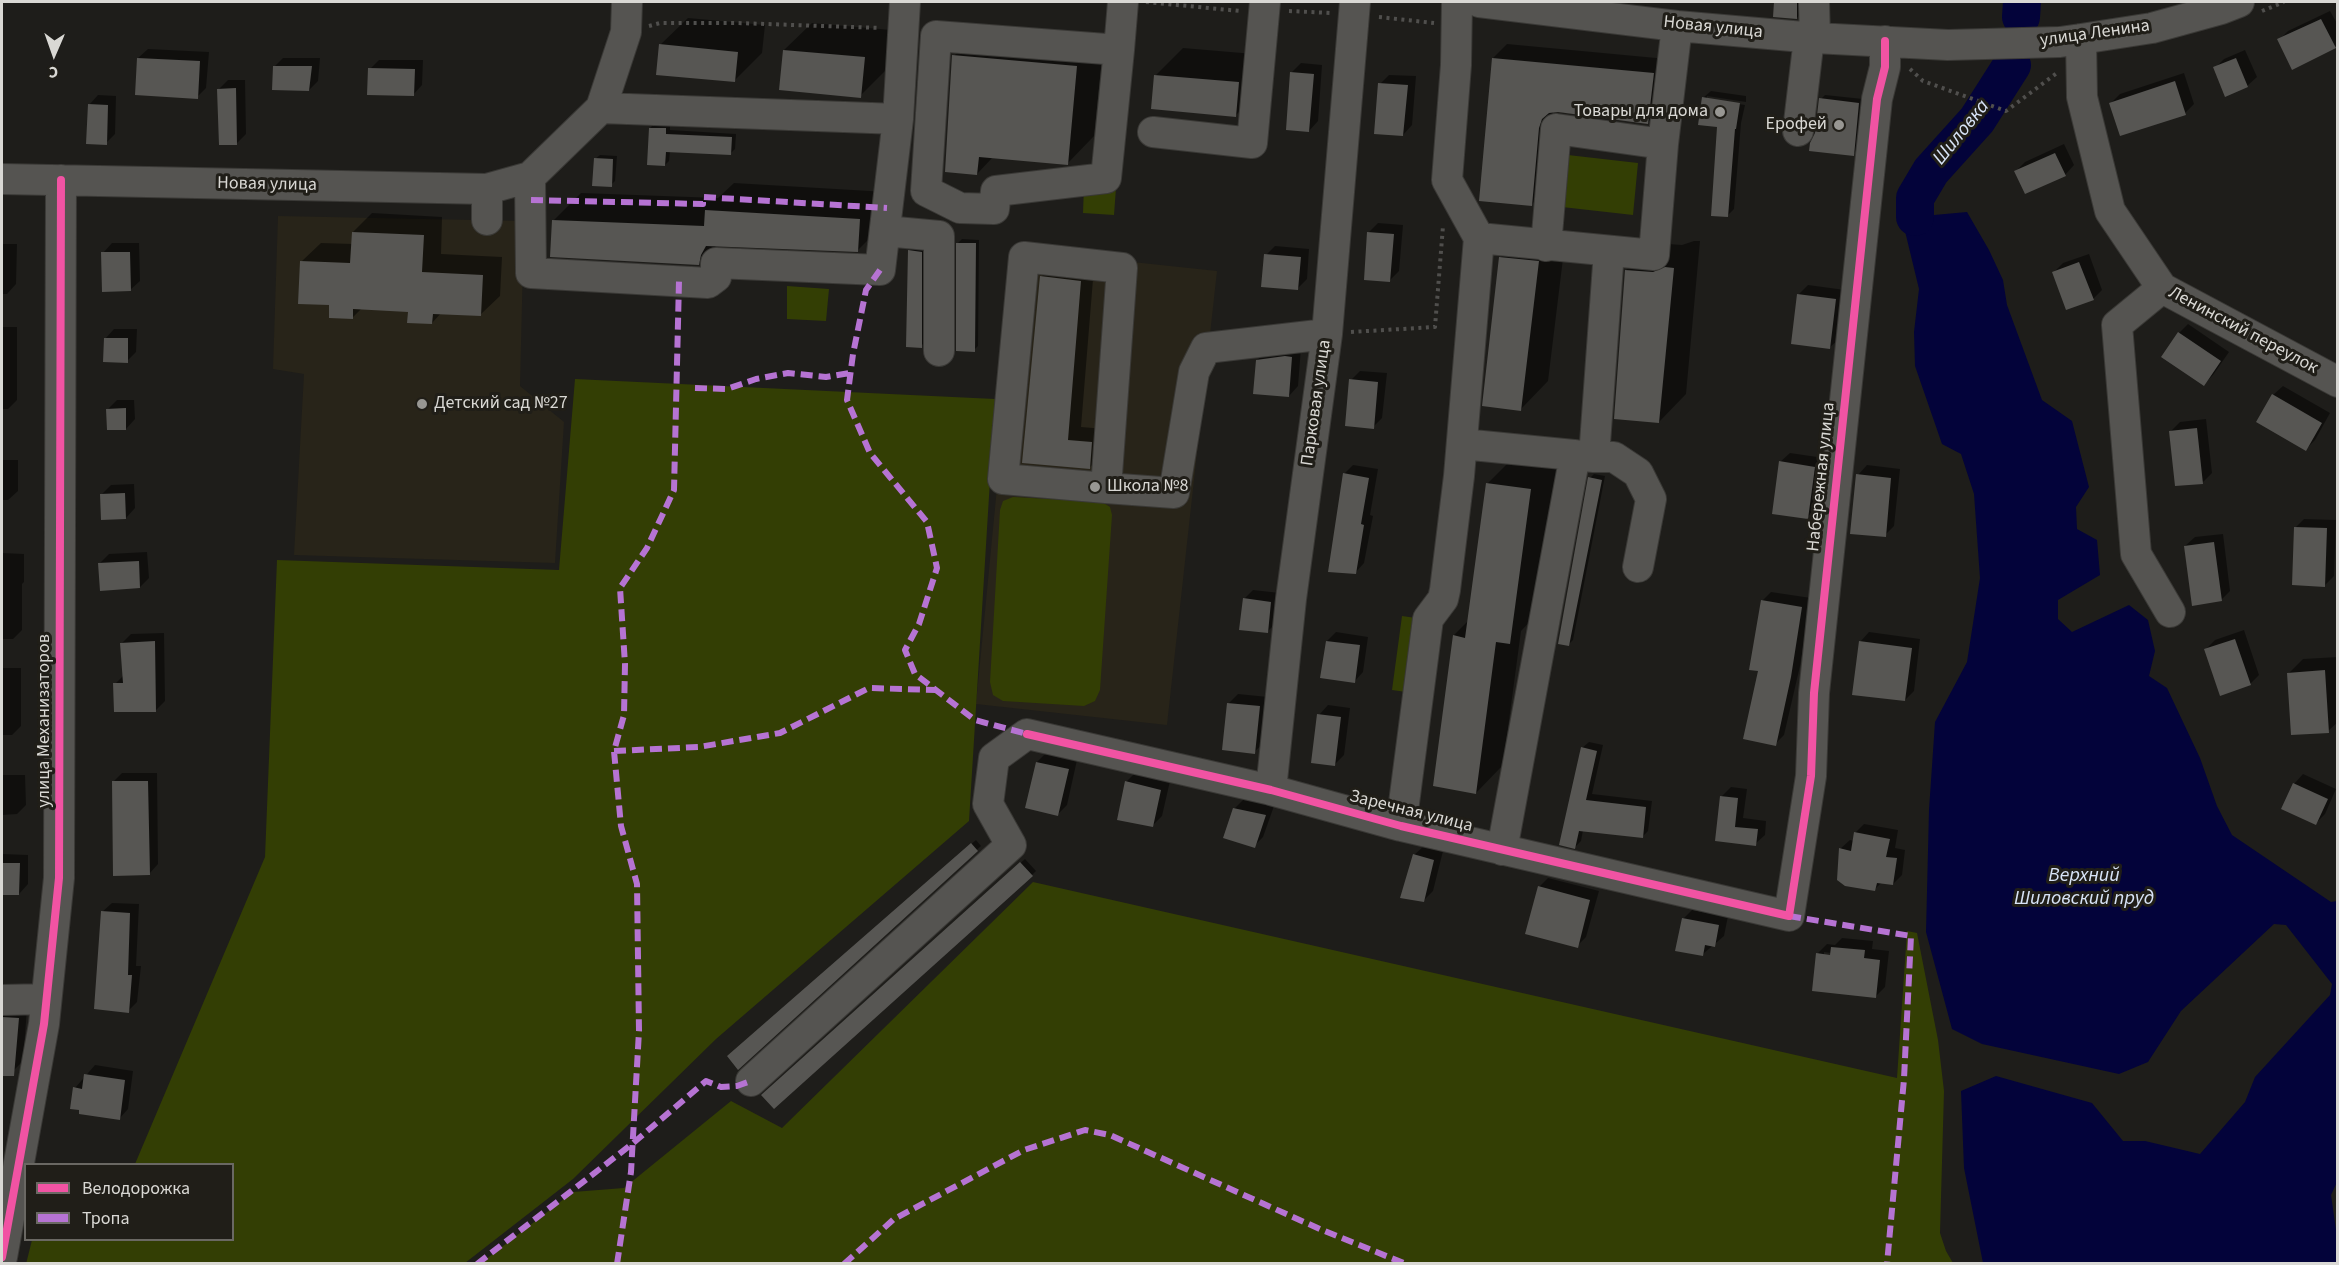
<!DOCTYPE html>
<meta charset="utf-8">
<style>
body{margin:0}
#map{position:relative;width:2339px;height:1265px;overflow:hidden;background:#1e1d1a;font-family:"Source Sans 3",sans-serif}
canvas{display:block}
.frame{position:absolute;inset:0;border:3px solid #d9d8d4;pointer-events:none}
.legend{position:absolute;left:24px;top:1163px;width:210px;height:78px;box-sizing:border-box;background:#201e18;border:2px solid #6a6863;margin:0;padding:8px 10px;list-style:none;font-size:18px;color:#d9d8d4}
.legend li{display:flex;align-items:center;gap:12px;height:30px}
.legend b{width:30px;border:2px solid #6a6863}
.north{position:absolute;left:24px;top:24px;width:60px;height:60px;-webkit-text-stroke:4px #201e18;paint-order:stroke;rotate:182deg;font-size:16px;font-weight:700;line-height:24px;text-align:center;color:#d9d8d4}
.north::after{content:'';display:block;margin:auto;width:21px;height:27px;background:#d9d8d4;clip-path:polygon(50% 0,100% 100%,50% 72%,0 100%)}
</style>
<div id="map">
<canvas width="2339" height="1265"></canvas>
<div class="frame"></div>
<ul class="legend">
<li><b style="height:8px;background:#f153a3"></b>Велодорожка</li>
<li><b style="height:8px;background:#b673d3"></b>Тропа</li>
</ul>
<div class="north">С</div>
</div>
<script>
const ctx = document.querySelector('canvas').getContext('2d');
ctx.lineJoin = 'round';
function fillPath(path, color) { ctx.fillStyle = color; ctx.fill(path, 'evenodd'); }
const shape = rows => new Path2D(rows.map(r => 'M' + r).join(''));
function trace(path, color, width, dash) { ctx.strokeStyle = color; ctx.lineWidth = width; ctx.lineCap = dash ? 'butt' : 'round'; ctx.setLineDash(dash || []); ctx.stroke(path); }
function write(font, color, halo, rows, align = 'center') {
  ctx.font = font + ' "Source Sans 3",sans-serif'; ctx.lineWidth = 6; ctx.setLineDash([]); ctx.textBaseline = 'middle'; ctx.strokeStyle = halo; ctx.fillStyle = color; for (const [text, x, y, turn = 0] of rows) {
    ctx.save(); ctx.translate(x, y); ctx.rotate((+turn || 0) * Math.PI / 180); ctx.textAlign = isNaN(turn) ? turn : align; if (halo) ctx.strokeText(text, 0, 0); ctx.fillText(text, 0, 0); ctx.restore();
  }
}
const built = shape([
 [278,216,524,221,520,386,564,422,555,563,294,555,304,374,273,369],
 [1020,250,1217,271,1167,725,976,704]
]);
const green = shape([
 [1568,155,1638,163,1633,215,1562,207],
 [1084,186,1116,188,1114,215,1083,213],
 [787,286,829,289,826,321,787,319],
 [575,379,995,399,969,821,716,1039,573,1179,465,1263,26,1264,32,1240,232,1240,232,1164,135,1164,265,857,277,560,559,570],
 [1013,497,1102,502,1110,507,1112,515,1100,690,1095,701,1084,706,1003,701,993,695,990,682,1000,510,1003,501],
 [1402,616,1423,619,1413,693,1392,690],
 [1033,882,1897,1078,1907,931,1917,933,1938,1040,1944,1091,1940,1233,1946,1251,1953,1263,481,1263,573,1192,624,1188,731,1101,782,1128]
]);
const water = shape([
 [1931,171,1925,199,1934,215,1967,212,1989,250,2003,280,2007,305,2042,400,2072,421,2089,487,2076,507,2077,529,2097,540,2100,575,2058,600,2058,619,2072,632,2129,605,2148,620,2155,651,2149,676,2167,688,2200,758,2217,806,2232,835,2331,902,2337,901,2338,1180,2331,1195,2337,1237,2337,1263,1983,1263,1964,1168,1961,1091,1996,1076,2092,1103,2123,1141,2145,1141,2200,1154,2245,1102,2255,1077,2330,995,2332,984,2286,925,2274,924,2181,1011,2148,1062,2119,1074,1982,1044,1952,1029,1926,932,1929,810,1935,722,1967,662,1980,578,1974,494,1961,454,1942,444,1915,366,1914,332,1919,289,1904,227,1912,175]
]);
const shadow = shape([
 [1776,2,1800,2,1801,13,1797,18,1775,16],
 [2330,11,2338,25,2338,44,2335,47,2279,40,2288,31],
 [688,18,765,25,762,53,734,81,660,45],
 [812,23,891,30,888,68,860,96,784,50],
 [981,28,1104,39,1094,136,1067,164,993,157,977,174,954,56],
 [1507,44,1667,59,1662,109,1647,123,1553,111,1546,190,1532,204,1493,58],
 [1183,48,1266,55,1263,88,1236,115,1155,76],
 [148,49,209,52,206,88,197,97,138,58],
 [2245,50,2257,77,2247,86,2215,68,2224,59],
 [283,58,320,58,318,81,309,90,274,67],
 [379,60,423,60,422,85,413,95,370,69],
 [1301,63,1322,65,1318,121,1309,131,1292,72],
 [2184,73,2194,104,2185,113,2111,103,2120,94],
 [1389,75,1416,76,1412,125,1403,135,1380,84],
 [228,80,245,80,246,134,237,143,219,89],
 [1711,91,1746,96,1746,102,1707,96,1707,99,1745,105,1741,123,1734,209,1727,216,1719,126,1704,97],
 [98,95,116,96,115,134,106,143,89,105],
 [1825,95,1863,99,1857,150,1853,154,1817,133,1821,99],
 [654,124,670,125,670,130,736,134,735,149,731,153,670,151,669,161,665,165,650,128],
 [2064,144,2074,165,2065,175,2016,171,2025,162],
 [600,155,617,156,615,181,611,185,595,159],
 [734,183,887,192,885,223,858,250,717,245,698,264,553,221,581,193,718,198],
 [372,213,442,217,441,254,502,257,500,296,481,314,442,312,432,323,409,311,362,308,352,318,331,304,302,261,321,243,353,244,353,232],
 [1378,223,1403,225,1399,271,1390,280,1369,232],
 [1528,230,1566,234,1548,381,1521,409,1500,258],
 [962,239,979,240,978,346,974,350,958,243],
 [1694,241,1700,241,1686,394,1659,422,1626,270,1654,243,1682,245],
 [112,243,139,243,140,281,130,290,103,253],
 [2,244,17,244,16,284,7,294,2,294],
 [1275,246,1309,249,1307,279,1298,288,1266,255],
 [913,247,925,248,925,342,921,346,909,251],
 [2089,254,2102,290,2093,299,2054,272,2063,263],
 [1055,263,1094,267,1081,427,1105,429,1104,454,1089,468,1023,462,1041,277],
 [1808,285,1845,290,1839,339,1829,348,1799,294],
 [2188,324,2229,352,2213,375,2204,384,2179,333],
 [2,327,17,327,17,400,8,409,2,409],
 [114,329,137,329,136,352,127,361,105,339],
 [1301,348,1298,386,1289,396,1257,360,1267,351],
 [1360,371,1387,373,1382,418,1373,427,1351,380],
 [2283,386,2330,413,2315,440,2306,449,2273,395],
 [117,400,134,400,135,419,126,429,108,409],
 [2206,419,2212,473,2203,482,2170,432,2180,422],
 [1790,453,1824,458,1817,508,1807,517,1780,462],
 [1515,456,1558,462,1537,614,1521,631,1503,765,1476,793,1454,635,1469,620,1487,484],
 [2,460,18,460,18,491,8,500,2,500],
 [1353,465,1378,469,1370,515,1373,516,1364,563,1355,573,1344,474],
 [1867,465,1900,469,1894,526,1885,535,1858,475],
 [1594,474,1605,476,1573,640,1569,644,1590,478],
 [134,484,135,508,126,518,102,494,111,485],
 [2304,519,2336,520,2334,576,2325,585,2295,528],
 [2223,534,2230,591,2221,600,2185,546,2195,537],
 [147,552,149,578,140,587,100,563,109,554],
 [2,553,24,554,24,582,22,584,22,630,13,639,2,639],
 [1253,590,1280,593,1276,623,1267,632,1244,599],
 [1771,592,1811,598,1800,666,1784,735,1775,744,1759,670,1762,601],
 [2244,630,2259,675,2250,684,2205,650,2215,640],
 [1336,632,1368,637,1363,672,1354,682,1327,641],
 [1869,632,1920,639,1914,691,1905,700,1860,642],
 [164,633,165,701,156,710,115,684,124,675,122,643,131,634],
 [2338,657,2338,722,2328,731,2289,673,2303,659],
 [2,668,21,668,21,726,12,735,2,735],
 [1238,694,1268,697,1264,743,1254,752,1229,703],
 [1328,705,1350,708,1344,755,1334,765,1319,715],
 [1589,742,1603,745,1592,794,1652,801,1648,831,1642,837,1583,830,1581,841,1575,847,1582,748],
 [1046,753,1077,760,1067,805,1058,814,1037,762],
 [122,773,157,773,158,864,149,874,113,782],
 [1135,773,1170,781,1162,816,1152,826,1126,782],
 [2303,774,2336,789,2325,814,2316,823,2294,784],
 [2,775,25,775,26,805,17,814,2,815],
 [1731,787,1747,789,1743,818,1766,821,1765,835,1755,844,1717,840,1722,796],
 [1244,799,1274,806,1263,837,1254,846,1225,837,1235,808],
 [1864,824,1898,830,1895,848,1905,850,1902,875,1893,884,1882,882,1875,889,1840,849,1850,840,1854,841,1855,833],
 [976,840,981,846,739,1067,733,1052],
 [1424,846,1443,851,1433,891,1424,900,1414,855],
 [2,854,28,855,28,884,19,894,2,893],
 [1025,859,1036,871,1032,875,774,1106,763,1095],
 [1548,878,1599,891,1586,937,1577,946,1539,887],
 [112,903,139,904,136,966,141,966,137,1002,128,1011,102,912],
 [1692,910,1728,916,1724,936,1703,954,1683,919],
 [1842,938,1873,941,1872,949,1889,951,1885,987,1876,996,1818,953,1827,944,1835,945],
 [1824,952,1838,954,1838,957,1824,955],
 [2,1007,27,1009,23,1061,14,1070,2,1069],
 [95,1065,133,1071,128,1109,119,1119,75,1088]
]);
const river = shape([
 [2021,17,2022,2],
 [1915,217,1915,198,1931,171,1977,120,2012,65]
]);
const building = shape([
 [1774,2,1797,2,1797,19,1773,17],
 [2321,19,2336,48,2292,70,2277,39],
 [659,44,738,52,735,82,656,75],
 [783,50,865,57,861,98,779,90],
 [952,55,1077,66,1068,165,979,157,977,175,945,172],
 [137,58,200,61,198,99,135,95],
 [1492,58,1654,73,1648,124,1558,112,1549,113,1542,119,1539,128,1532,206,1479,201],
 [2236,58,2248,87,2225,97,2213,67],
 [273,66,312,66,309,91,272,90],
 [368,68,415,69,414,96,367,95],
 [1290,72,1314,74,1309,132,1286,130],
 [1154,75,1239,82,1236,117,1151,109],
 [2175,81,2186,115,2120,136,2109,103],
 [1378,83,1408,85,1403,136,1374,134],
 [236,88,237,145,219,145,217,89],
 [1702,97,1740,103,1736,129,1735,129,1728,217,1711,216,1717,127,1698,125],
 [1819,98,1859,103,1854,156,1809,151,1810,143,1815,133],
 [88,104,108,105,107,145,86,144],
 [649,128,666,128,666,134,732,137,731,155,666,152,665,166,647,165],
 [2055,153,2066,176,2025,194,2014,171],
 [594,158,613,159,612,187,592,186],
 [705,210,860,219,858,252,706,246,701,255,699,265,550,257,552,220,704,226],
 [352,232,424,235,422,272,483,275,481,316,433,314,432,324,407,323,408,312,353,309,353,319,329,318,329,305,298,304,300,261,350,263],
 [1367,232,1394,234,1390,282,1364,280],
 [956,243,976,243,975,352,956,351],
 [908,250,922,252,922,348,906,347],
 [101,252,130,252,131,291,102,292],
 [1264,254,1301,257,1298,290,1261,287],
 [1499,257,1539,261,1521,411,1482,406],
 [2079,262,2094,300,2066,310,2052,272],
 [1665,267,1674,268,1659,423,1614,419,1625,270,1653,272],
 [1040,276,1081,281,1068,440,1092,442,1090,469,1022,463],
 [1797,294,1836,299,1830,349,1791,344],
 [2178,332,2221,361,2204,386,2161,357],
 [104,338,128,338,128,363,103,362],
 [1285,356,1292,357,1289,397,1253,394,1256,360],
 [1349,379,1378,382,1374,429,1345,426],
 [2272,394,2322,423,2306,451,2256,422],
 [126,408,126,430,107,430,106,409],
 [2197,428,2203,484,2175,486,2169,431],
 [1779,461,1815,467,1808,519,1772,514],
 [1343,473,1369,478,1361,524,1364,525,1356,574,1328,572],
 [1856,474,1891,478,1886,537,1850,534],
 [1588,477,1602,480,1569,646,1558,644],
 [1486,483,1531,489,1510,644,1496,642,1476,794,1433,786,1453,635,1465,638],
 [125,493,126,519,101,520,100,494],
 [2294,527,2327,528,2325,587,2292,585],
 [2214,542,2222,601,2192,606,2184,546],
 [139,561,140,588,100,591,98,563],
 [1243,598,1271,602,1268,633,1239,630],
 [1761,600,1802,607,1791,677,1776,746,1743,739,1758,671,1749,670],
 [2235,639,2251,685,2220,696,2204,649],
 [155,641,156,712,114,712,113,683,123,683,120,643],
 [1326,641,1360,645,1355,683,1320,678],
 [1859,641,1912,648,1905,701,1852,695],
 [2325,670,2329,733,2291,735,2287,673],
 [1227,703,1260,706,1255,754,1222,750],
 [1317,714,1341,717,1335,766,1311,763],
 [1581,747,1597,751,1586,800,1646,807,1643,838,1579,831,1575,849,1559,845],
 [1036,762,1069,769,1058,816,1025,808],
 [112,781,148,781,150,875,113,876],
 [1125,781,1161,790,1153,827,1117,820],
 [2293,783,2328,799,2316,825,2281,809],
 [1720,796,1738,798,1735,827,1758,829,1756,846,1715,841],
 [1233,808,1266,815,1255,848,1223,838],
 [1854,832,1890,839,1886,857,1897,858,1893,885,1877,883,1875,891,1845,886,1837,880,1839,848,1851,851],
 [971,843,978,851,738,1070,727,1056],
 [1413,854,1434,860,1424,902,1400,898],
 [1020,862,1033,876,774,1109,761,1095],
 [2,863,20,863,19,895,2,895],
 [1538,886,1590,900,1578,948,1525,934],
 [101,911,130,913,128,975,132,975,129,1013,94,1009],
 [1682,918,1719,925,1715,947,1705,945,1703,956,1675,951],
 [1831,947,1865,950,1864,958,1880,960,1876,998,1812,991,1816,953,1830,955],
 [2,1017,19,1018,14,1076,2,1076],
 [84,1074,125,1080,120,1120,79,1114,79,1110,70,1109,73,1087,82,1089]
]);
const path = shape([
 [1146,2,1240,11],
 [1289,11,1330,13],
 [2262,11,2284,2],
 [1379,17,1434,23],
 [649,26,660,23,737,23,881,28],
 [1910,69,1923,81,2006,111,2057,73],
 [1351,332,1435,327,1443,226]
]);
const minor = shape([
 [627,2,626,32,601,108,530,177,531,273,708,283,716,277,716,263,880,270,898,119,905,2],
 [1479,2,1677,26,1815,38,1948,45,2060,42,2081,39,2152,28,2221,9,2239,2],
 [1814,2,1815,38],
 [2081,39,2082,97,2110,211,2162,288,2338,382],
 [1119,50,936,36,926,191,960,208,994,209,996,191,1106,178,1119,50,1123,2],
 [601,108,898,119],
 [1798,131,1809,38],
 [1153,132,1252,143,1265,2],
 [2,179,487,189,530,177],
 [487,189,487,220],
 [885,231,939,236,939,351],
 [1479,238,1654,255,1663,144,1677,26],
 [1546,246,1556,129,1663,144],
 [2162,288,2117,325,2136,554,2170,612],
 [1462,444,1594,457,1614,457,1638,473,1651,499,1638,567],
 [1594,457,1609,251],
 [1106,488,1122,268,1024,257,1003,479,1106,488,1174,493,1194,372,1206,348,1327,334],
 [1271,790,1291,599,1327,334,1355,2],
 [1401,826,1428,619,1443,599,1445,590,1459,476,1479,238,1447,180,1456,65,1457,2],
 [1502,850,1575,455],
 [2,1000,46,999],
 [751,1081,1011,845,988,804,994,758,1027,734,1271,790,1401,826,1789,916,1811,776,1814,693,1877,99,1885,67,1885,41],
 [2,1257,44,1024,59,878,61,180]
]);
const quiet = shape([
 [531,200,703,204,703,197,887,208],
 [880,270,866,290,853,354,847,400,870,453,927,522,937,568,919,624,905,650,915,674,975,720,1027,734],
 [695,388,727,389,756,379,788,373,826,377,850,373],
 [614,751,699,747,780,733,869,688,936,690],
 [1789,916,1911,936,1904,1079,1887,1264],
 [477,1264,632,1144,706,1081,721,1087,737,1086,751,1081],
 [617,1264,631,1172,639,1031,637,884,621,826,614,751,624,715,625,664,620,588,647,548,674,490,679,281],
 [844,1264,894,1219,1024,1150,1085,1130,1110,1135,1322,1230,1406,1264]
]);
const cycleway = shape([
 [1027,734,1271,790,1401,826,1789,916,1811,776,1814,693,1877,99,1885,67,1885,41],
 [2,1257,44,1024,59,878,61,180]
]);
const markers = [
 [1720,112,6,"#989793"],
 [1839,125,6,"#989793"],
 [422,404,6,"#989793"],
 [1095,487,6,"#989793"]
];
const streetNames = [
 ["Новая улица",1713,28,6],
 ["улица Ленина",2095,34,-8],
 ["Новая улица",267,185,1],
 ["Ленинский переулок",2243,331,28],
 ["Парковая улица",1317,403,-82],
 ["Набережная улица",1822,477,-84],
 ["улица Механизаторов",45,721,-90],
 ["Заречная улица",1411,812,14]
];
const poiNames = [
 ["Товары для дома",1708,112],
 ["Ерофей",1827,125],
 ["Детский сад №27",434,404,"left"],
 ["Школа №8",1107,487,"left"]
];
const waterNames = [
 ["Шиловка",1962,133,-51],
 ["Верхний",2084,877],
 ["Шиловский пруд",2084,900]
];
fillPath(built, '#282419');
fillPath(green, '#333e04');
fillPath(water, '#03033a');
fillPath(shadow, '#0007');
trace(river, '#03033a', 38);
fillPath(building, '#575653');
trace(minor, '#3a3936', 32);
trace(path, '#504f4d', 4, [3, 4.5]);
trace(minor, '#555451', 30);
trace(quiet, '#b673d3', 6, [12, 6]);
trace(cycleway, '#f153a3', 8);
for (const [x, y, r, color] of markers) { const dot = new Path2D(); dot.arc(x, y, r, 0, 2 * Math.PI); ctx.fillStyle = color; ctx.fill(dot); trace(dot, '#201e18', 2); }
write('18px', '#d9d8d4', '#201e18', streetNames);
write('18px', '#d9d8d4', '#201e18', poiNames, 'right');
write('italic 20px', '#d8e4f7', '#201e18', waterNames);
</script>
